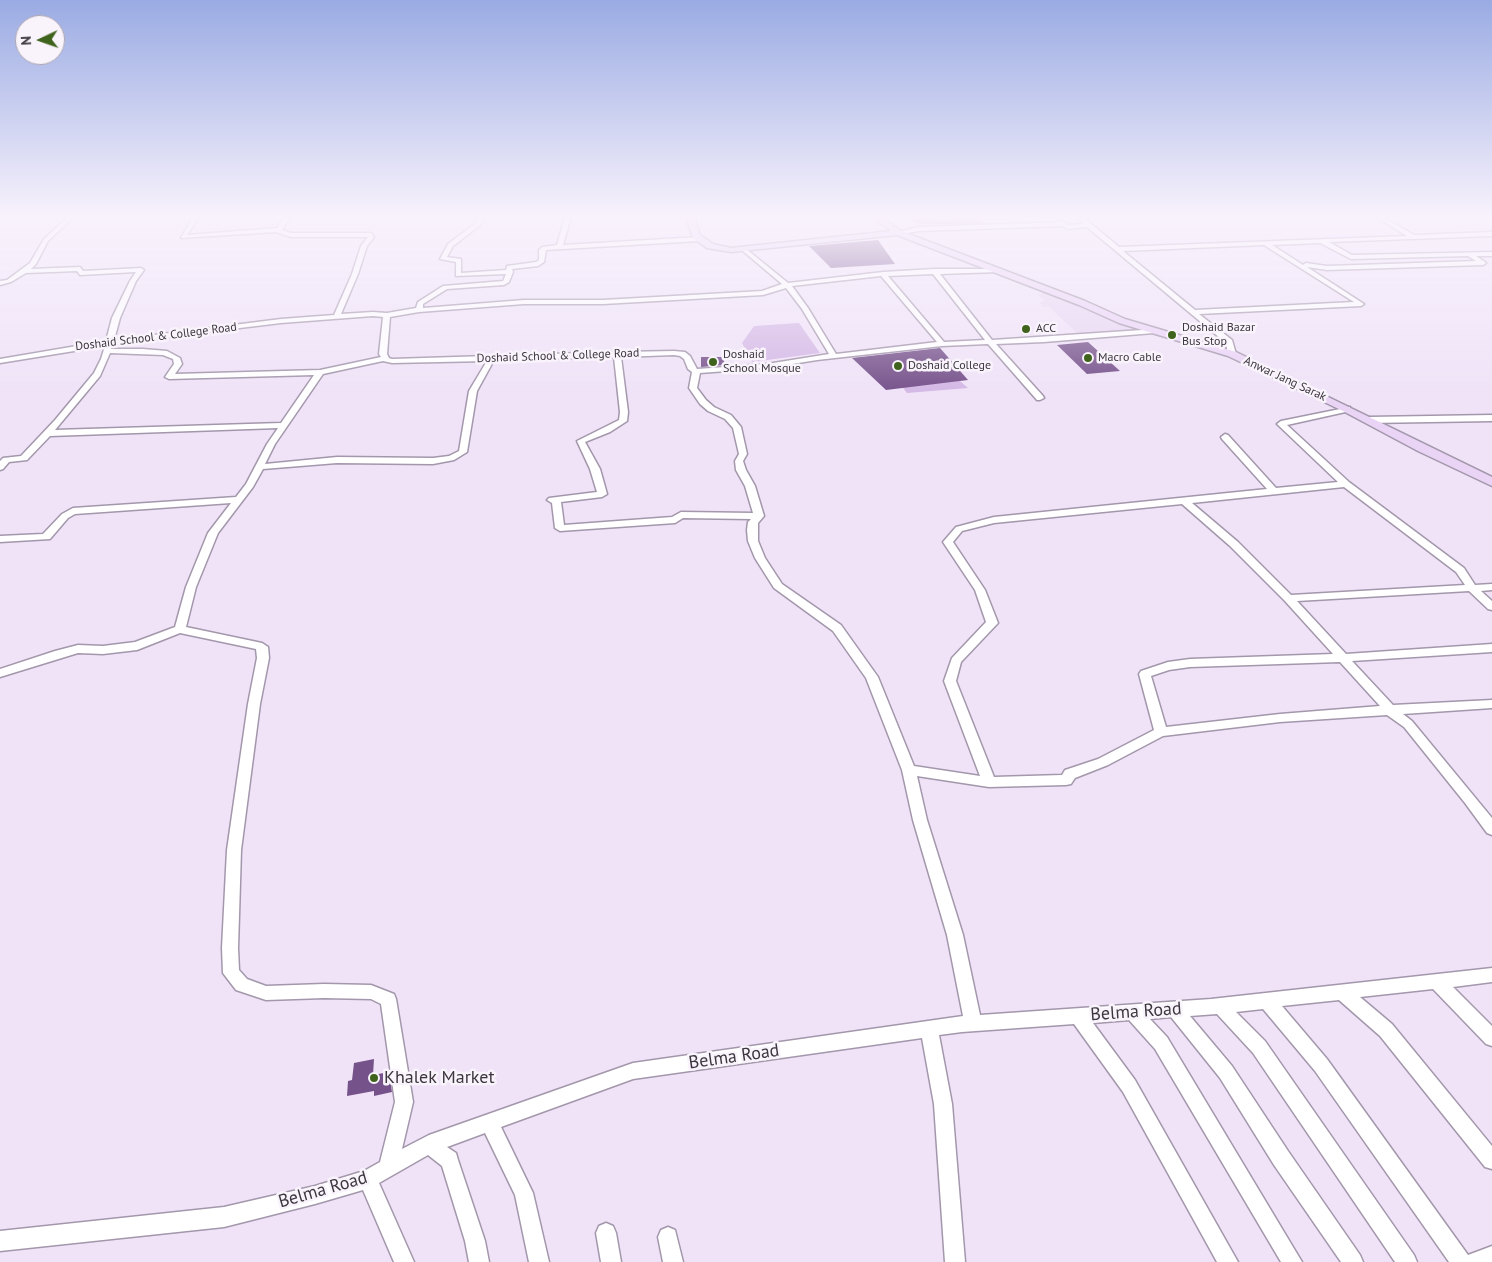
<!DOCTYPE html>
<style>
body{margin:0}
#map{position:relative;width:1492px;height:1262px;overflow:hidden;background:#f0e3f8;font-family:"PT Sans",sans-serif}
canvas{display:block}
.north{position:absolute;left:15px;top:15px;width:50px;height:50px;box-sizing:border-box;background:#f9f3fc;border:1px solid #ada7b0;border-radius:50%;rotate:267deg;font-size:14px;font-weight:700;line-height:20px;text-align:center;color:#3c363f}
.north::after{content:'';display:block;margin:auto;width:18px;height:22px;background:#3f631c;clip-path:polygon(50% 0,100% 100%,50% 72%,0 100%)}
</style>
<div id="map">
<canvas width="1492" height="1262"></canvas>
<div class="north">N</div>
</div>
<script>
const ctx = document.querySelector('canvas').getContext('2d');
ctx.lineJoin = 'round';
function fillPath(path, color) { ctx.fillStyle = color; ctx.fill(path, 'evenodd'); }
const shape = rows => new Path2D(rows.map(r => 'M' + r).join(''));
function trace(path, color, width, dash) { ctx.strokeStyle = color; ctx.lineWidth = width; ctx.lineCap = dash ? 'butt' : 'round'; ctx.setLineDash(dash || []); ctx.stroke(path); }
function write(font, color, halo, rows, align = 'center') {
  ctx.font = font + ' "PT Sans",sans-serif'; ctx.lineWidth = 5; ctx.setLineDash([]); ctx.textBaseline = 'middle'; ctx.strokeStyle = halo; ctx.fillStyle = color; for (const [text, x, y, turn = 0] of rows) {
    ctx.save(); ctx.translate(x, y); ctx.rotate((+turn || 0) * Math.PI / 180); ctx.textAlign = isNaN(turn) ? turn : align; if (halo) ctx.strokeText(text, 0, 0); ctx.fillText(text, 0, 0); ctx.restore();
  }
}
const built = shape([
 [1043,290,1146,328,1079,335,1049,307,1043,307,1039,302,1045,301,1037,294,1042,294]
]);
const green = shape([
 [799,323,820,353,752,362,742,343,754,326],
 [937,361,968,388,907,393,890,371]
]);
const water = shape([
 [913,217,976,217,982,223,974,224,922,223,915,221,913,217]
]);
const building = shape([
 [878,240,895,264,831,268,809,246],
 [1088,342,1120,371,1087,374,1057,345],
 [940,348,968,380,886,390,852,358],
 [701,357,723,357,725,365,701,367],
 [374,1059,373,1075,389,1072,392,1092,374,1096,374,1091,347,1096,348,1081,352,1080,354,1063]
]);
const street = shape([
 [68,217,74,217,48,241,36,264,31,269,80,267,83,271,141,268,144,270,136,281,120,318,114,340,281,319,334,315,352,274,361,246,368,237,291,237,276,232,181,238,193,217,199,217,187,235,277,228,285,217,291,217,282,230,291,233,371,233,374,237,367,246,358,274,341,314,373,312,387,313,416,308,418,302,443,286,503,281,506,274,456,276,456,262,440,259,448,244,476,223,479,217,485,217,480,225,453,246,447,257,461,259,461,273,506,270,507,266,536,262,539,260,539,250,542,247,557,245,565,217,571,217,563,245,699,237,702,239,699,241,546,250,544,262,538,266,512,269,513,272,509,282,504,285,447,289,423,304,423,308,524,300,603,300,762,291,782,284,743,251,743,249,745,248,788,283,883,272,934,269,1000,269,1001,270,998,272,940,274,992,340,1157,329,1157,333,1154,333,1044,342,996,344,1043,396,1044,398,1040,400,1037,400,988,344,942,346,817,360,767,368,700,373,697,388,706,400,714,407,731,415,741,427,747,454,743,461,746,470,755,486,764,516,758,523,758,541,765,558,782,584,841,625,878,677,914,766,980,776,944,681,952,658,986,622,975,590,943,542,956,527,994,517,1267,489,1222,439,1221,437,1225,434,1228,435,1276,488,1338,482,1277,424,1281,421,1350,407,1350,411,1287,425,1349,482,1464,568,1475,585,1492,584,1492,590,1481,591,1492,601,1492,610,1488,609,1469,591,1297,601,1346,654,1492,644,1492,652,1352,661,1393,705,1492,700,1492,708,1403,714,1412,721,1492,818,1492,835,1487,833,1465,803,1404,727,1387,715,1280,722,1163,736,1108,765,1075,778,1071,784,1066,785,989,787,917,776,927,820,963,935,980,1015,1211,999,1492,968,1492,982,1453,987,1492,1026,1492,1046,1486,1044,1433,989,1360,997,1392,1024,1492,1146,1492,1169,1485,1167,1380,1036,1339,1000,1282,1006,1327,1059,1468,1255,1492,1246,1492,1262,1449,1262,1315,1071,1263,1009,1236,1012,1265,1041,1414,1255,1417,1262,1395,1262,1253,1053,1217,1014,1190,1016,1232,1066,1288,1151,1360,1255,1363,1262,1341,1262,1274,1165,1220,1078,1171,1017,1150,1019,1167,1037,1302,1262,1281,1262,1155,1049,1129,1020,1093,1023,1135,1080,1238,1262,1217,1262,1123,1092,1074,1024,962,1032,939,1035,952,1104,965,1262,945,1262,934,1104,922,1038,633,1079,501,1127,533,1193,549,1262,529,1262,515,1195,485,1133,447,1147,456,1153,458,1160,485,1241,489,1262,469,1262,465,1241,442,1166,428,1155,379,1183,414,1262,394,1262,363,1190,315,1204,224,1227,0,1251,0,1231,224,1207,315,1186,364,1171,380,1162,395,1102,381,1004,371,999,324,998,266,1000,236,990,223,973,222,948,227,850,248,704,257,658,256,649,180,633,137,650,103,654,78,653,0,677,0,669,55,651,78,645,103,646,135,642,175,627,186,587,208,533,231,503,75,514,68,518,50,539,0,542,0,536,43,534,62,514,73,508,236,497,246,484,267,444,278,428,50,436,27,460,9,462,3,469,0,470,0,461,3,458,21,456,55,420,94,373,101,359,105,346,0,363,0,359,106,341,112,318,130,281,136,272,80,275,77,271,26,273,11,282,0,285,0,281,7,280,30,263,44,239,68,217],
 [933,274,985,340,944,342,888,276,933,274],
 [881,276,937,342,836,354,808,308,792,286,881,276],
 [786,288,802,309,829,354,767,364,697,369,690,356,685,352,674,351,620,352,617,351,614,352,392,359,389,358,387,354,390,317,419,312,524,304,603,304,763,295,786,288],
 [373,316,383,317,379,354,381,357,320,370,175,374,182,364,180,358,167,351,143,349,111,349,112,345,190,334,281,323,373,316],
 [110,353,163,355,173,359,174,364,165,377,169,379,314,375,281,423,55,430,100,376,110,353],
 [674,355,680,356,684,359,688,369,692,372,689,388,700,404,708,411,725,419,733,428,739,454,735,461,736,470,745,486,753,513,681,512,672,517,564,525,561,502,602,497,607,494,600,469,585,442,610,432,627,421,628,412,621,357,674,355],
 [614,357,620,412,619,420,577,441,590,469,597,492,549,498,547,500,552,503,555,528,560,531,675,523,683,518,751,519,748,522,747,530,748,541,755,558,774,588,833,631,866,678,902,770,913,820,947,935,963,1016,633,1063,429,1135,402,1149,413,1102,396,999,394,994,371,985,324,984,266,986,247,979,239,970,238,948,241,850,260,704,269,658,268,647,262,643,186,627,196,587,218,533,253,487,263,469,337,463,433,464,454,460,467,452,477,391,494,360,614,357],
 [383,361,392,363,487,361,469,391,459,451,449,456,433,458,337,457,265,464,275,444,323,374,383,361],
 [1344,487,1456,572,1465,585,1291,595,1238,542,1192,503,1344,487],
 [1182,504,1230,546,1284,600,1333,654,1190,659,1168,662,1141,671,1139,674,1154,730,1098,759,1065,770,1062,775,994,777,956,681,961,662,998,623,985,590,953,542,962,531,994,523,1182,504],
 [1340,662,1380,706,1280,714,1166,727,1151,676,1169,670,1190,667,1340,662],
 [1076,217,1083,217,1119,247,1407,236,1376,217,1383,217,1414,235,1492,232,1492,236,1329,242,1352,255,1492,252,1492,256,1476,256,1485,262,1486,263,1483,265,1327,270,1307,267,1364,304,1361,306,1199,314,1232,340,1236,354,1232,356,1228,354,1226,343,1087,227,1068,229,1063,226,918,231,898,235,895,233,918,227,1064,222,1069,225,1084,224,1076,217],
 [1320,243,1351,259,1468,256,1476,261,1327,266,1306,263,1303,265,1272,245,1320,243],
 [1264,245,1354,302,1195,310,1123,251,1264,245],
 [1492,415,1492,421,1369,423,1365,420,1369,417,1492,415],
 [606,1223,613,1226,616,1233,621,1262,601,1262,596,1233,599,1226,606,1223],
 [668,1227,675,1230,683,1262,663,1262,658,1237,661,1230,668,1227]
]);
const secondary = shape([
 [686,217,694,217,700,235,713,244,731,248,891,231,872,217,881,217,901,231,1085,301,1125,319,1236,352,1492,477,1492,486,1418,451,1343,411,1228,356,1119,323,1079,305,897,235,731,252,707,248,693,238,686,217]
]);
const markers = [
 [1026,329,5,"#3f631c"],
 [1172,335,5,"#3f631c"],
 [1088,358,5,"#3f631c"],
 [713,362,5,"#3f631c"],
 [898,366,5,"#3f631c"],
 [374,1078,5,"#3f631c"]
];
const farPoinames = [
 ["Doshaid Bazar",1182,328],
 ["Bus Stop",1182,342],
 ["ACC",1036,329],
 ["Doshaid",723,355],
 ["School Mosque",723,369],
 ["Macro Cable",1098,358],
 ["Doshaid College",908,366]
];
const farStreetnames = [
 ["Doshaid School & College Road",156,337,-7],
 ["Doshaid School & College Road",558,356,-2],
 ["Anwar Jang Sarak",1285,379,25]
];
const nearStreetnames = [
 ["Belma Road",1136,1012,-4],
 ["Belma Road",734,1057,-8],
 ["Belma Road",323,1190,-16]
];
const nearPoinames = [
 ["Khalek Market",384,1078]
];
fillPath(built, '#e8d7f3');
fillPath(green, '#d4b8e5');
fillPath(water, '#c59edc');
trace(water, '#9c7fad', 1);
fillPath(building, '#76528b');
trace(street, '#a397ab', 3);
trace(secondary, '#a397ab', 3);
fillPath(street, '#fff');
fillPath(secondary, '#ead4f6');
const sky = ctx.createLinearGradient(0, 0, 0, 394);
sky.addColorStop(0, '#9aabe3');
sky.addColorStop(0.55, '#f8f2fc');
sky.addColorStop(1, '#f8f2fc00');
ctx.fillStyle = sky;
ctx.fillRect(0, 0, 1492, 394);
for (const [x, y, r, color] of markers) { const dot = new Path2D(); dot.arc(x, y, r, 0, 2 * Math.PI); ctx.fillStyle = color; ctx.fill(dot); trace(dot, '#f9f3fc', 2); }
write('12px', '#3c363f', '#f9f3fc', farPoinames, 'left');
write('12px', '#3c363f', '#f9f3fc', farStreetnames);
write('18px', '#3c363f', '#f9f3fc', nearStreetnames);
write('18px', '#3c363f', '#f9f3fc', nearPoinames, 'left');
</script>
